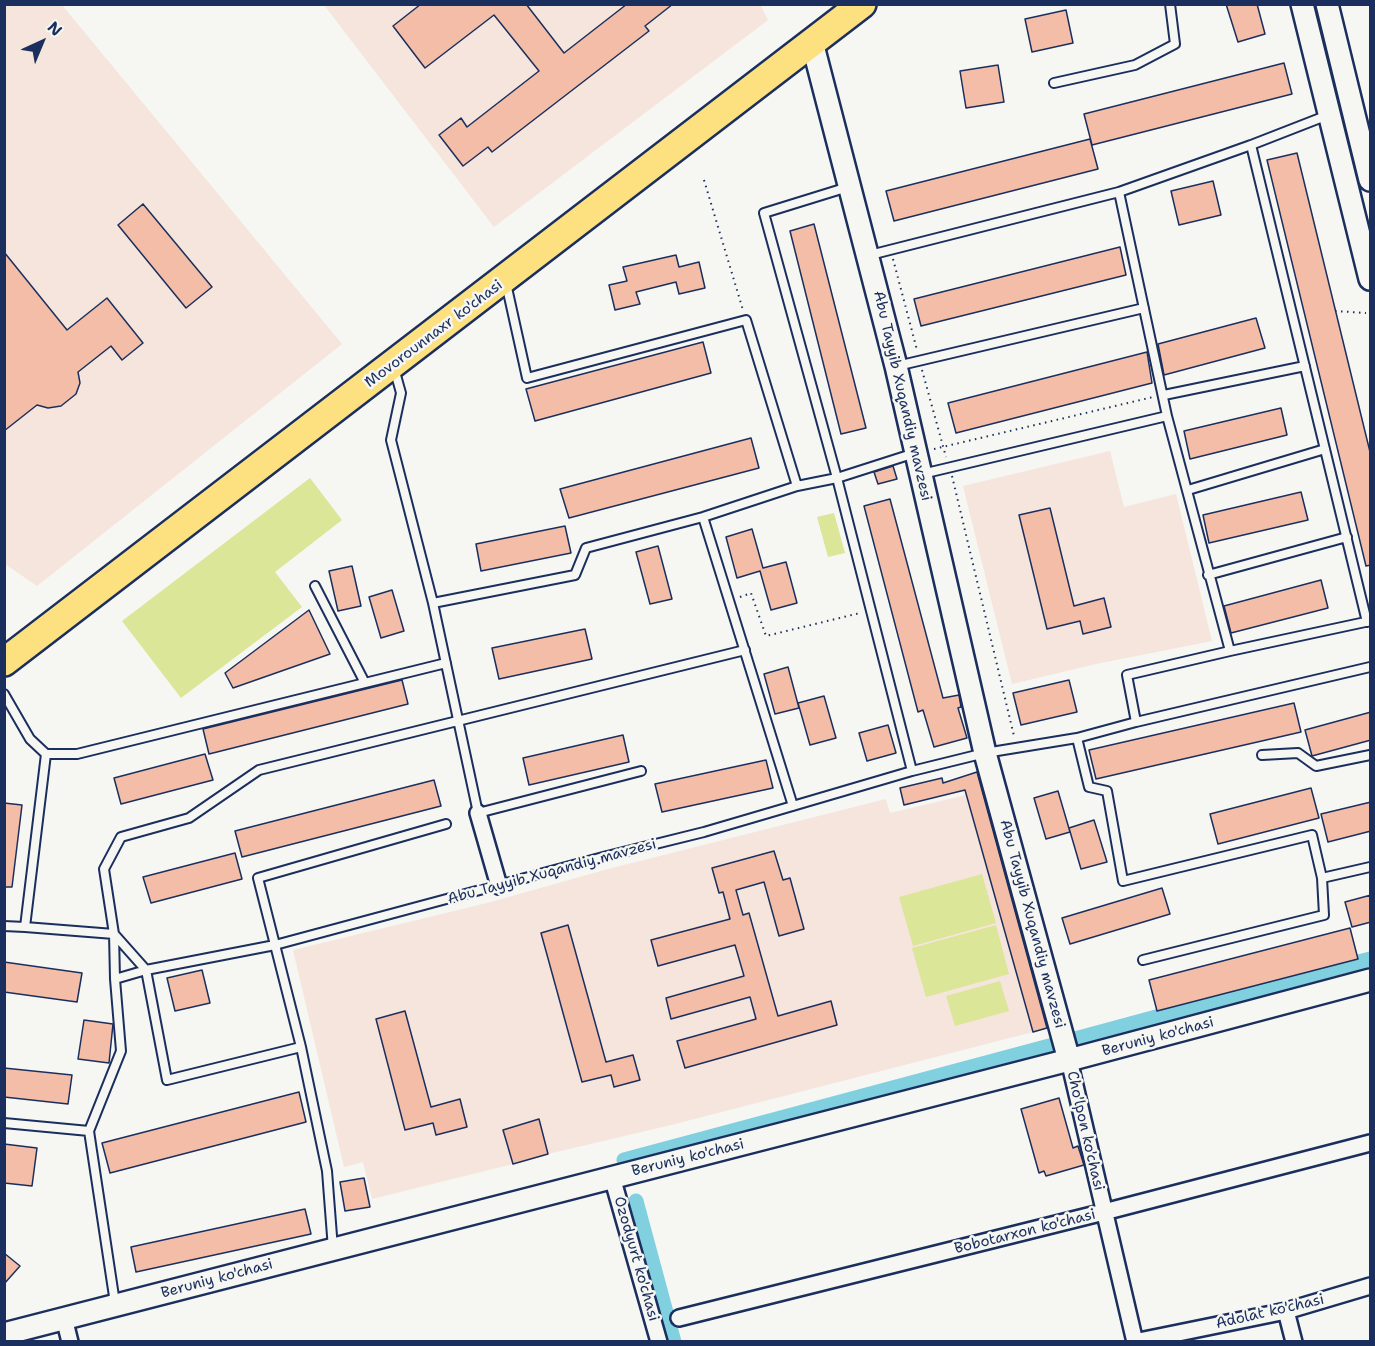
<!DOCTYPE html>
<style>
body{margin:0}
#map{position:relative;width:1375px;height:1346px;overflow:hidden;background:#f6f6f2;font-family:"Shantell Sans",sans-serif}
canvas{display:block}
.frame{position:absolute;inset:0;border:6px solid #1b2f5e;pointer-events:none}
.north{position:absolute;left:12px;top:12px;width:60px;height:60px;-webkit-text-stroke:4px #f6f6f2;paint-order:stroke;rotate:44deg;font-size:16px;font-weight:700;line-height:24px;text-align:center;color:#1b2f5e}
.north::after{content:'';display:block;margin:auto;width:21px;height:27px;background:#1b2f5e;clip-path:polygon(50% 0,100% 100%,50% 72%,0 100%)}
</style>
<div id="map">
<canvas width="1375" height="1346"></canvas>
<div class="frame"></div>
<div class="north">N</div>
</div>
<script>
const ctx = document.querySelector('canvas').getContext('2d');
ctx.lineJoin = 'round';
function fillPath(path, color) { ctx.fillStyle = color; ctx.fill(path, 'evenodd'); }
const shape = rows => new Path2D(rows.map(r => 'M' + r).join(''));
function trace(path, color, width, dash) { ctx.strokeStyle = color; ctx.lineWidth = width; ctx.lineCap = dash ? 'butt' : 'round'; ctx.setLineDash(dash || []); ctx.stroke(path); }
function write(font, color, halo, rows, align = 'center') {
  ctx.font = font + ' "Shantell Sans",sans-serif'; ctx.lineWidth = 5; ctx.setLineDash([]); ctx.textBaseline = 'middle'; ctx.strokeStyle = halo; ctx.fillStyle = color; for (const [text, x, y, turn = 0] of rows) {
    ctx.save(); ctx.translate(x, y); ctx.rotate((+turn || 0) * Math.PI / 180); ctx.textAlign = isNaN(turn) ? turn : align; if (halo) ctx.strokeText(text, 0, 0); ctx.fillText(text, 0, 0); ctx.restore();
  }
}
const built = shape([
 [760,4,768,20,494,227,324,5],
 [5,5,62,5,342,344,37,586,5,564],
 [1110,451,1124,507,1176,494,1212,641,1096,664,1012,684,963,486],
 [966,795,1033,1032,671,1125,548,1154,539,1119,503,1130,513,1164,372,1199,363,1162,344,1167,293,950,487,903,608,869,886,799,890,813]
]);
const green = shape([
 [310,478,342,520,275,572,302,607,181,698,122,621],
 [834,513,845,553,828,557,817,517],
 [982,874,996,923,913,946,899,897],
 [996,925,1009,974,926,997,912,948],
 [1000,981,1009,1011,955,1026,946,996]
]);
const canal = shape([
 [1075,1039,1370,959],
 [624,1160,1053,1045],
 [636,1201,674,1342]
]);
const building = shape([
 [421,4,526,4,564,53,627,4,673,4,645,26,649,31,492,152,488,147,463,166,439,135,461,118,467,127,539,71,494,15,425,68,393,26,421,4],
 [1226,4,1257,4,1265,34,1238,42,1226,4],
 [1066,10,1073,43,1032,52,1025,19,1066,10],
 [1284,63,1292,94,1092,145,1084,114,1284,63],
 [998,65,1004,102,966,108,960,71,998,65],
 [1090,139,1098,169,894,221,886,191,1090,139],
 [1297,153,1371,456,1371,565,1366,566,1267,160,1297,153],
 [1213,181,1221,215,1179,225,1171,191,1213,181],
 [143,204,212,287,186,308,118,225,143,204],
 [814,224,866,428,841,434,790,231,814,224],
 [1120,247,1126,275,921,326,914,299,1120,247],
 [4,252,67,330,107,298,143,343,122,360,111,346,78,372,80,383,76,394,61,406,48,408,37,405,4,431,4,252],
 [676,255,679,267,699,262,705,288,679,294,676,282,636,292,640,304,615,310,609,285,627,281,623,267,676,255],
 [1256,318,1265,348,1164,375,1158,344,1256,318],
 [703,342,711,373,535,421,526,389,703,342],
 [1147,352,1152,383,956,433,948,403,1147,352],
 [1281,408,1287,435,1190,459,1184,431,1281,408],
 [751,438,759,468,569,518,560,489,751,438],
 [893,466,897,479,878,484,874,472,893,466],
 [1301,492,1308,520,1209,543,1203,515,1301,492],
 [890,499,943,698,959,695,961,707,958,708,967,738,934,747,923,710,918,712,864,506,890,499],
 [1050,508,1074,606,1104,598,1111,627,1083,634,1080,621,1047,629,1019,515,1050,508],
 [565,526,571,553,481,571,476,544,565,526],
 [752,529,763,568,786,562,797,603,771,610,760,571,737,578,726,537,752,529],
 [658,546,672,599,650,604,636,552,658,546],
 [352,566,361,606,338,611,329,571,352,566],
 [1321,580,1328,608,1231,633,1224,606,1321,580],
 [392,590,404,631,381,638,369,597,392,590],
 [309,610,330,654,233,688,225,673,309,610],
 [585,629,592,659,499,679,492,648,585,629],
 [788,667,799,708,775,714,764,674,788,667],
 [402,680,408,704,209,754,203,729,402,680],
 [1069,680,1077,712,1021,725,1013,693,1069,680],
 [824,696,836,738,810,745,798,703,824,696],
 [1294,703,1301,732,1096,779,1089,750,1294,703],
 [1371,712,1371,740,1312,756,1305,730,1371,712],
 [888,725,896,753,867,761,859,733,888,725],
 [623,735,629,762,529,785,523,758,623,735],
 [205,754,213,780,121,804,114,778,205,754],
 [766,760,773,788,662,812,655,784,766,760],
 [977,772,1047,1028,1033,1032,965,790,904,805,900,788,942,778,943,783,977,772],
 [434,780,441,806,242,857,235,831,434,780],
 [1311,788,1319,818,1218,844,1210,814,1311,788],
 [1058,791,1070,832,1046,839,1034,798,1058,791],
 [1371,802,1371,831,1328,842,1321,814,1371,802],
 [4,803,22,805,12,887,4,887,4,803],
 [1094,820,1107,862,1081,869,1069,828,1094,820],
 [774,851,783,880,790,878,804,929,779,936,764,882,736,890,743,915,749,913,778,1016,831,1001,837,1025,685,1068,677,1041,756,1019,750,997,671,1019,666,998,744,976,735,945,658,966,651,940,730,919,723,892,719,893,712,868,774,851],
 [235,853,242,879,151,903,143,877,235,853],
 [1162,888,1170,914,1070,944,1062,918,1162,888],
 [1371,895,1371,922,1352,927,1345,902,1371,895],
 [568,925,606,1062,633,1055,640,1080,614,1087,611,1075,582,1082,541,933,568,925],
 [1350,928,1358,959,1157,1011,1149,980,1350,928],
 [4,962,82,973,77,1002,4,992,4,962],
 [202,970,210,1003,175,1011,167,978,202,970],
 [405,1011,431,1107,460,1099,467,1127,436,1135,433,1123,405,1130,376,1019,405,1011],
 [84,1020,113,1024,109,1063,78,1059,84,1020],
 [4,1068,72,1075,68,1104,4,1097,4,1068],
 [299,1092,306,1122,110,1173,102,1143,299,1092],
 [1059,1098,1073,1148,1078,1146,1084,1165,1046,1176,1044,1171,1039,1173,1021,1109,1059,1098],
 [539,1119,548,1154,513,1164,503,1130,539,1119],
 [4,1144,37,1148,32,1186,4,1183,4,1144],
 [364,1178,370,1207,345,1211,340,1182,364,1178],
 [305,1209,311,1234,136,1272,131,1247,305,1209],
 [4,1253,20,1266,4,1284,4,1253]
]);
const path = shape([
 [704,180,743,310],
 [893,259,917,350],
 [1335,311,1366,313],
 [922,370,946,457],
 [934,449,1153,397],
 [952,476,1014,736],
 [740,597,751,593,766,636,860,613]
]);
const lane = shape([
 [1054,83,1135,65,1175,44,1170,4],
 [1251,145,1367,622],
 [848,187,764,213,837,478,912,771],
 [1119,192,1167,416,1230,651,1370,621],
 [870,255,1119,192,1251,145,1328,115],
 [506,283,527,378,746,320,797,486],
 [897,366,1144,308],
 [394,368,401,393,391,440,433,603,575,575,586,548,703,517,797,486,837,478,915,453],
 [1164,395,1305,366],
 [922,474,1167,416],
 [1188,490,1325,449],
 [703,517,793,806],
 [1208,575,1347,537],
 [315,586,365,683],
 [433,603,478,813,641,771],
 [4,694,30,739,46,754,77,754,446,663],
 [1136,722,1370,667],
 [1077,738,1136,722,1127,675,1230,651],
 [46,754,25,927,114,934,115,979,121,1051,89,1131],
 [1262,755,1298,753,1316,766,1370,755],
 [4,926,25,927],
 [1143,960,1324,915,1322,878,1370,867],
 [115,979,146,970,275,945,603,857,704,832,912,771,985,753,1077,738,1089,787,1107,791,1123,881,1312,835,1322,878],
 [301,1047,167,1080,146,970,114,934,104,869,121,837,189,818,259,770,745,650],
 [4,1123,89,1131,115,1303],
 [333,1249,327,1171,301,1047,258,878,446,824]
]);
const street = shape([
 [478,813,499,886],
 [1069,1060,1135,1342],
 [612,1177,659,1342],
 [1286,1311,1294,1342],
 [64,1318,70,1342],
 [679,1318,1104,1212,1370,1143],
 [1134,1342,1286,1311,1370,1286]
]);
const secondary = shape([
 [1302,4,1370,279],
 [1327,4,1370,180],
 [812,42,896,366,985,753,1069,1060],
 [4,1334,1069,1060,1370,980]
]);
const highway = shape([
 [4,662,862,4]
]);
const streetNames = [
 ["Movorounnaxr ko'chasi",434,334,-37],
 ["Abu Tayyib Xuqandiy mavzesi",902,396,77],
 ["Abu Tayyib Xuqandiy mavzesi",552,872,-15],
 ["Abu Tayyib Xuqandiy mavzesi",1032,924,75],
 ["Beruniy ko'chasi",1158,1037,-15],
 ["Cho'lpon ko'chasi",1085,1131,77],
 ["Beruniy ko'chasi",688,1158,-14],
 ["Bobotarxon ko'chasi",1025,1232,-14],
 ["Ozodyurt ko'chasi",636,1259,74],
 ["Beruniy ko'chasi",217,1279,-15],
 ["Adolat ko'chasi",1270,1312,-13]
];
fillPath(built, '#f5e5dc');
fillPath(green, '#dbe698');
trace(canal, '#81d0df', 15);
fillPath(building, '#f3bda7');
trace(building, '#1b2f5e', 1.5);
trace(lane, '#1b2f5e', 12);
trace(street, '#1b2f5e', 20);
trace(secondary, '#1b2f5e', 26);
trace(highway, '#1b2f5e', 32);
trace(path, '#1b2f5e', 2, [1.5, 4.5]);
trace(lane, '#f6f6f2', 8);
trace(street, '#f6f6f2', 15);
trace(secondary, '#f6f6f2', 21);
trace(highway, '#fde080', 27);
write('15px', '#1b2f5e', '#f6f6f2', streetNames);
</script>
